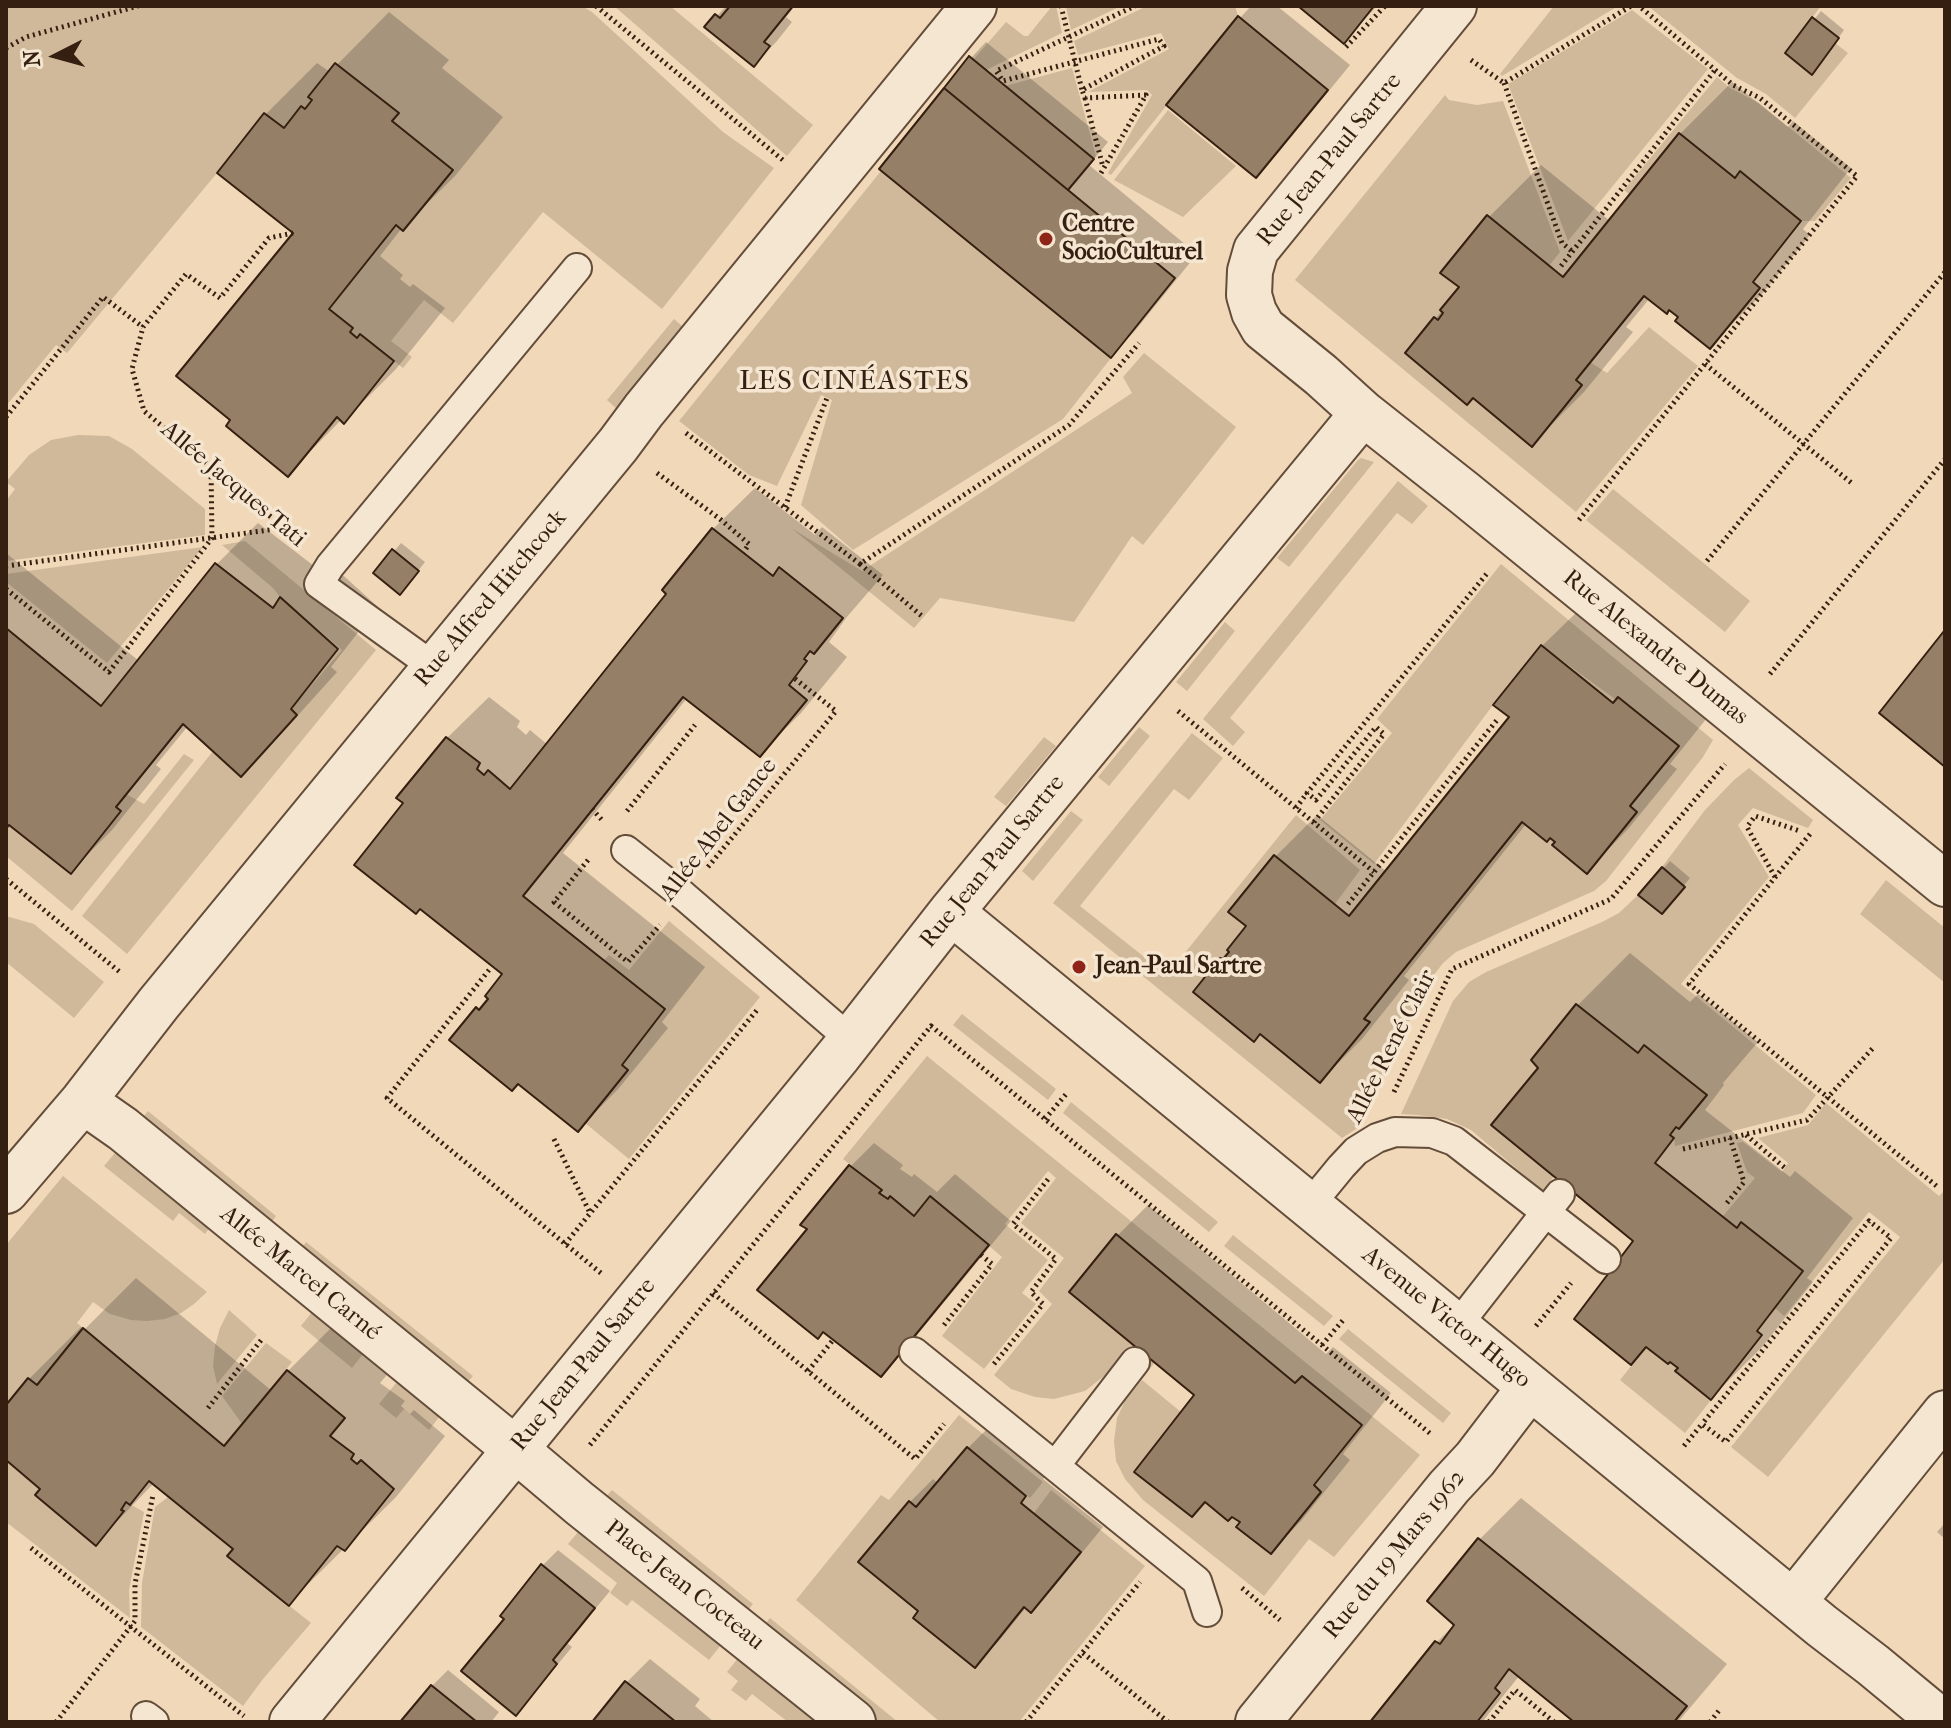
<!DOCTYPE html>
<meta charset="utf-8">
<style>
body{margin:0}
#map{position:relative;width:1951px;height:1728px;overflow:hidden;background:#f0d8b8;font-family:"IM FELL French Canon",serif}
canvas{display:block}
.frame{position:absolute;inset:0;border:8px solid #341f10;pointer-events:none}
.north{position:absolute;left:16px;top:16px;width:80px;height:80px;-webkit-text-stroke:6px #f5e6d1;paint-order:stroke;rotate:264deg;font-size:22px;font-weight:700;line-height:32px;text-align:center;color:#341f10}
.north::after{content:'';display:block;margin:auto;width:28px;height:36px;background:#341f10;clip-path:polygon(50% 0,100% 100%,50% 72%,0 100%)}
</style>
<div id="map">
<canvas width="1951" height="1728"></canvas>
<div class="frame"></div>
<div class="north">N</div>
</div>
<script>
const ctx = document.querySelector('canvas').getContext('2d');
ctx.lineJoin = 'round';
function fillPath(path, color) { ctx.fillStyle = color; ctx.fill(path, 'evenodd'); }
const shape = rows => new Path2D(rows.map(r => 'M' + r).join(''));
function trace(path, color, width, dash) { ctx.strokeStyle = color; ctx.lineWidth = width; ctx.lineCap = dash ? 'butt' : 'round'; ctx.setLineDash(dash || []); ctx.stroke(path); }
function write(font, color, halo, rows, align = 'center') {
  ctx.font = font + ' "IM FELL French Canon",serif'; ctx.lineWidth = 7; ctx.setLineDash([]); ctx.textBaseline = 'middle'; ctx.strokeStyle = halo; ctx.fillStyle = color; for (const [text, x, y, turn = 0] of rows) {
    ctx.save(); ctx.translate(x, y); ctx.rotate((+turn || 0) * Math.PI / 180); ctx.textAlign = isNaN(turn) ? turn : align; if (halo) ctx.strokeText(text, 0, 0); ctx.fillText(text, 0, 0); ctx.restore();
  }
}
const green = shape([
 [6,6,582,6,592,12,723,132,774,168,662,309,543,212,453,323,424,300,391,341,412,357,403,368,360,335,357,338,329,309,396,225,403,230,392,121,398,113,335,63,309,96,312,100,305,109,301,106,284,128,217,173,67,353,56,345,6,406],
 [614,6,670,6,813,125,787,156],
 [1052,6,1056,6,1062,33,986,70,973,60,1006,22,1024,36,1028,36],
 [1066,6,1121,6,1071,30],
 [1147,6,1235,6,1238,16,1111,175,1108,173,1152,95,1147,90,1088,92,1169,49,1161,33,1078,55,1074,41],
 [1554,6,1618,6,1502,76,1500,74],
 [1648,6,1821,6,1785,53,1812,75,1835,43,1848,53,1795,118,1766,94,1737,78],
 [1632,10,1708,69,1568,241,1508,84],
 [1072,68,1096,156,1094,159,1005,86],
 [1717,77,1730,88,1759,103,1851,178,1815,221,1801,221,1740,172,1735,178,1679,133,1629,194,1624,190],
 [1445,95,1449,100,1477,105,1503,101,1560,252,1549,266,1441,273,1459,287,1441,310,1443,313,1438,320,1434,317,1405,354,1466,405,1473,398,1532,446,1582,385,1576,380,1590,362,1607,373,1649,327,1698,366,1576,512,1295,280],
 [1168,110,1236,166,1183,217,1114,180],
 [881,171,1111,358,1063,419,853,550,801,505,832,400,821,395,777,486,749,475,679,421],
 [674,319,689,332,618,410,607,400],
 [1144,353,1236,427,1143,545,1132,536,1074,622,940,598,914,628,791,528,862,571,1132,393,1123,377],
 [78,435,109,436,132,449,205,509,205,535,6,561,6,501,15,489,6,482,29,455,51,440],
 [1361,458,1374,462,1289,567,1277,558,1358,460],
 [1398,481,1428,506,1412,524,1397,513,1230,718,1245,732,1233,746,1203,719],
 [1613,489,1750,601,1725,632,1586,520],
 [245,541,376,650,127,954,82,916,213,751,241,777,297,715,291,709,342,650,280,597,273,588,222,545],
 [203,547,107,663,6,582,6,574],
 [1501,564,1713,740,1703,757,1606,881,1594,891,1456,952,1443,963,1427,984,1369,1106,1356,1129,1342,1138,1053,903,1192,733,1223,758,1189,800,1174,789,1080,906,1167,975,1296,815,1360,870,1335,904,1274,855,1228,912,1246,926,1227,949,1229,952,1223,959,1220,958,1193,992,1254,1041,1260,1034,1321,1083,1369,1023,1364,1019,1522,822,1550,838,1555,842,1552,846,1587,873,1637,812,1630,806,1679,746,1541,645,1493,705,1374,864,1320,820,1392,733,1377,719],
 [1225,622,1235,631,1187,691,1176,682],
 [1139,727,1150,736,1109,786,1098,777],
 [1044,737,1056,746,1006,806,994,797],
 [184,754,194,760,72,911,6,856,6,829,9,825,71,873,121,812,116,807,126,794,144,804],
 [1749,768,1813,820,1808,828,1753,808,1738,825,1769,877,1681,984,1816,1095,1803,1113,1675,1146,1674,1138,1670,1135,1676,1127,1680,1129,1707,1094,1645,1045,1638,1053,1576,1004,1531,1060,1538,1068,1491,1125,1554,1176,1543,1191,1471,1130,1447,1119,1418,1115,1401,1114,1453,1001,1469,982,1486,972,1602,922,1619,913,1638,895,1662,914,1684,887,1662,867,1705,810,1734,780],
 [1071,811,1083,820,1033,881,1022,871],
 [1886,880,1945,928,1945,983,1860,914],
 [6,916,34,924,104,982,74,1018,6,962],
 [669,921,760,997,629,1159,585,1123,628,1071,622,1065,665,1009,604,960,609,955,629,970],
 [962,1014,1056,1089,1048,1100,953,1025],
 [927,1056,1420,1455,1334,1557,1309,1539,1264,1596,1143,1500,1125,1479,1116,1461,1114,1441,1117,1418,1125,1401,1142,1380,1181,1412,1134,1472,1191,1517,1205,1502,1228,1521,1232,1517,1240,1522,1237,1527,1271,1554,1321,1492,1314,1485,1362,1425,1302,1376,1295,1383,1116,1234,1069,1292,1155,1362,1149,1370,1125,1351,1108,1373,1085,1391,1054,1399,1035,1397,1011,1389,994,1375,1052,1304,1039,1291,1064,1258,1021,1223,1056,1178,1048,1171,1005,1224,1048,1260,1022,1293,1036,1304,984,1369,942,1336,1002,1257,931,1196,914,1216,890,1196,888,1199,879,1193,881,1189,843,1159],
 [1071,1102,1218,1222,1209,1232,1063,1113],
 [1826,1103,1939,1196,1945,1190,1945,1259,1768,1477,1731,1447,1900,1237,1869,1212,1784,1316,1775,1308,1802,1271,1742,1222,1737,1228,1723,1216,1755,1178,1747,1172,1737,1143,1743,1142,1782,1172,1788,1163,1758,1138,1808,1125],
 [148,1111,276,1216,268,1227,139,1122],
 [119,1148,213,1223,205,1234,179,1213,173,1221,104,1166],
 [63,1176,207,1292,194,1304,181,1313,165,1319,147,1321,131,1320,110,1314,93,1302,77,1323,83,1328,37,1385,28,1378,6,1405,6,1245],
 [1233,1235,1333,1316,1324,1326,1224,1246],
 [306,1242,473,1376,464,1386,298,1253],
 [316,1307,367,1349,352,1368,301,1326],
 [229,1310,257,1335,217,1384,213,1366,215,1346,220,1328],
 [1348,1329,1451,1413,1443,1423,1339,1339],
 [266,1343,292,1362,242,1424,222,1396],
 [1646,1347,1667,1364,1670,1362,1678,1368,1676,1372,1711,1400,1685,1433,1620,1380],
 [401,1377,443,1412,429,1430,404,1409,396,1418,379,1404],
 [959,1415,1043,1482,1030,1498,966,1447,916,1507,908,1501,858,1562,918,1611,1024,1607,1081,1552,1034,1513,1051,1490,1145,1566,1019,1722,940,1722,796,1600,881,1495,889,1500],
 [6,1460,40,1489,36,1495,96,1546,123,1512,121,1510,126,1502,144,1512,129,1590,130,1618,6,1522],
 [612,1490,753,1604,744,1615,603,1500],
 [168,1497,233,1549,227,1556,311,1623,263,1679,243,1706,141,1627,142,1583,155,1507],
 [583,1526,725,1640,709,1660,632,1600,627,1606,610,1593,617,1583,568,1544],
 [770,1618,898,1722,875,1722,761,1629],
 [742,1653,828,1722,788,1722,752,1694,746,1701,731,1690,738,1681,727,1672]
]);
const shadow = shape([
 [726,6,795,6,786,17,792,22,777,41,754,65,717,16],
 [1251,6,1277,6,1350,65,1279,152,1256,176,1240,18],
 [1301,6,1377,6,1344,42],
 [1821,11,1844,30,1819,65,1788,53],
 [389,12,449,60,442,68,503,117,455,176,402,228,380,256,403,275,400,279,410,287,413,284,445,308,396,369,344,421,342,419,288,474,296,233,265,115,317,63,330,72],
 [986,42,1108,142,1089,165,1197,254,1134,332,1111,355,971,58],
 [1732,82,1788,127,1793,121,1851,168,1803,229,1810,235,1762,294,1710,346,1680,317,1650,298,1626,327,1633,332,1584,392,1532,444,1473,396,1408,353,1461,287,1489,217,1541,165,1610,221,1680,134],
 [755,488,815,535,822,527,883,575,846,618,829,642,847,657,801,713,760,754,687,698,563,853,705,967,662,1022,668,1028,619,1088,578,1130,518,1082,452,1040,488,997,505,974,406,803,399,797,447,738,489,697,520,721,517,727,526,735,530,730,548,745,669,594,713,529],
 [258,523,314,566,323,557,378,607,331,667,337,672,282,733,241,775,188,726,156,765,161,769,112,830,71,871,10,823,6,826,6,553,139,661,217,564],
 [401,543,425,562,407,585,376,573],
 [1584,605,1719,703,1670,764,1677,769,1628,829,1587,871,1558,842,1527,823,1404,976,1409,980,1362,1039,1320,1081,1222,959,1249,926,1231,912,1276,856,1317,815,1387,872,1512,717,1542,646],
 [1670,861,1690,878,1669,904,1663,869],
 [1630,953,1690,1002,1698,994,1758,1042,1723,1083,1724,1085,1705,1110,1790,1177,1795,1171,1853,1218,1807,1278,1813,1282,1763,1346,1711,1398,1681,1367,1648,1346,1631,1362,1636,1241,1541,1067,1578,1005],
 [874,1143,903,1165,900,1169,912,1177,914,1174,937,1192,955,1174,1011,1221,904,1351,880,1374,810,1229,803,1224,851,1166],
 [1148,1205,1326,1354,1333,1347,1391,1393,1343,1454,1350,1460,1301,1521,1271,1551,1243,1522,1197,1395,1071,1292,1118,1235],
 [136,1278,272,1391,288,1371,340,1319,395,1365,380,1383,405,1401,401,1406,410,1414,414,1410,445,1436,396,1497,289,1603,236,1549,154,1483,96,1543,43,1489,6,1458,6,1408,29,1379,81,1327,84,1330],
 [991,1425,1048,1472,1043,1479,1103,1527,1054,1587,1031,1610,1027,1606,998,1642,975,1665,921,1611,910,1502,933,1479,938,1483,968,1448],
 [1521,1498,1727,1664,1678,1722,1577,1722,1520,1675,1482,1722,1373,1722,1437,1642,1456,1623,1430,1601,1480,1539],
 [1945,1523,1945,1539,1937,1532],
 [558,1550,610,1591,567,1643,572,1647,531,1697,516,1713,507,1619,502,1616,543,1565],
 [650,1659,700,1699,695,1706,714,1722,595,1722,627,1682],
 [448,1670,499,1712,491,1722,403,1722,432,1686]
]);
const building = shape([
 [730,6,793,6,764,42,770,46,754,67,704,27,715,14,720,18,730,6],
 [1298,6,1374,6,1344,44,1298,6],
 [1238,16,1328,90,1256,178,1166,105,1238,16],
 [1812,17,1839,38,1812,75,1785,53,1812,17],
 [969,56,1094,159,1068,190,944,88,969,56],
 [335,63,399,113,392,121,453,170,403,231,396,225,329,309,353,328,350,332,357,338,360,334,394,361,344,424,337,417,288,477,226,426,230,420,176,376,293,233,217,173,264,113,284,128,301,106,305,109,312,100,308,97,335,63],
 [944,88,1175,278,1111,358,879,169,944,88],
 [1679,133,1735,178,1740,171,1801,221,1753,282,1760,288,1710,349,1675,321,1678,317,1669,310,1667,314,1644,296,1576,380,1582,385,1532,447,1473,398,1467,405,1405,353,1434,317,1438,320,1443,313,1440,310,1459,287,1440,273,1487,215,1563,277,1679,133],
 [712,528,773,576,779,567,843,618,814,654,810,651,804,659,807,661,789,685,807,700,760,757,683,697,523,896,665,1009,622,1065,628,1070,578,1132,518,1084,512,1091,449,1040,476,1007,479,1010,488,999,485,996,502,974,420,909,416,914,354,865,403,803,396,798,446,737,480,763,477,769,484,775,488,770,510,789,666,594,662,590,712,528],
 [392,549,419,571,400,595,373,573,392,549],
 [215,563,273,608,280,597,338,649,291,709,297,715,241,777,183,724,116,807,121,811,71,874,9,825,6,829,6,628,101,706,215,563],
 [1944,631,1945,632,1945,767,1879,713,1944,631],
 [1541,645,1613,703,1618,697,1679,746,1630,806,1637,812,1587,874,1552,845,1555,842,1550,838,1547,842,1522,822,1364,1019,1370,1022,1320,1083,1260,1034,1254,1042,1193,992,1220,958,1223,959,1229,952,1227,950,1246,926,1228,912,1274,855,1349,916,1509,717,1493,705,1541,645],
 [1662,867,1685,887,1662,914,1638,895,1662,867],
 [1576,1004,1638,1053,1644,1045,1707,1095,1679,1129,1676,1127,1670,1135,1674,1138,1655,1163,1737,1228,1741,1222,1803,1271,1757,1331,1762,1335,1711,1400,1675,1371,1678,1368,1670,1362,1668,1364,1646,1347,1631,1365,1574,1319,1633,1241,1491,1125,1538,1068,1531,1060,1576,1004],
 [849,1165,882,1190,879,1193,888,1199,890,1196,914,1216,930,1196,989,1245,881,1377,823,1332,818,1339,757,1290,807,1229,800,1225,849,1165],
 [1116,1234,1295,1383,1302,1376,1362,1425,1314,1485,1321,1492,1271,1554,1236,1527,1240,1522,1232,1517,1228,1521,1205,1502,1192,1517,1134,1472,1194,1395,1069,1292,1116,1234],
 [83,1328,224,1446,287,1370,345,1418,330,1436,354,1454,351,1459,357,1464,361,1460,394,1489,345,1551,337,1546,289,1606,227,1556,233,1549,149,1481,130,1505,126,1502,121,1510,124,1511,96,1546,35,1495,40,1489,6,1460,6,1405,28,1378,37,1385,83,1328],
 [967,1447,1026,1496,1021,1503,1081,1552,1031,1613,1024,1607,975,1668,913,1618,918,1611,858,1562,909,1501,916,1507,967,1447],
 [1478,1538,1687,1706,1674,1722,1574,1722,1509,1669,1495,1688,1500,1693,1477,1722,1370,1722,1435,1641,1440,1644,1454,1625,1427,1601,1478,1538],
 [541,1564,595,1608,553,1660,557,1664,516,1716,461,1671,504,1619,500,1616,541,1564],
 [625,1681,676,1722,592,1722,625,1681],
 [431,1685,477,1722,400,1722,431,1685]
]);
const path = shape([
 [596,6,784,161],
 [1061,6,1082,90],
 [1346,47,1385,6],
 [6,48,26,37,138,6],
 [1471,60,1504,83,1631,6],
 [1504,83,1562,243,1573,252],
 [1085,98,1103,167],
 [1101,173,1146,95,1085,98,1082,90,1164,46,1159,39,1003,81,996,71,1135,6],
 [293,233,269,238,220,298,186,274,143,327,132,369,144,411,301,542],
 [1561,266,1715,70],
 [1705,364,1854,485],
 [6,417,103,297,143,327],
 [686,433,860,564,1069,425,1139,343],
 [657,473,720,519,749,544,743,553],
 [785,507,827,398],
 [1579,520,1857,176,1760,98,1733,85,1639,6],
 [1707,561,1945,272],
 [860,564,923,617],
 [6,566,283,528],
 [6,589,109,672,212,538,211,467],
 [1770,674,1945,459],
 [1178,711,1374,872],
 [1296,808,1307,793],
 [592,809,602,820],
 [627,811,695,725],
 [1314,822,1384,734,1376,727,1316,800,1307,793,1489,571],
 [1810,834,1689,984,1939,1188],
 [588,860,554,902,628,962,660,925],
 [708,867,836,711,794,678],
 [1775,877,1747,827,1755,816,1800,831],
 [6,879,121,973],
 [1348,904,1497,720],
 [489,970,387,1098,602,1274],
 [1394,1092,1452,969,1611,899,1725,764],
 [1045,1119,1067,1093],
 [1746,1135,1785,1168],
 [554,1139,590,1213],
 [1683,1149,1807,1120,1873,1048],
 [1727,1203,1744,1182,1730,1138],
 [565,1244,757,1010],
 [713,1293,915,1459,944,1424],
 [944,1325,992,1264,981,1255],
 [1536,1326,1571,1283],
 [1322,1345,1344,1319],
 [994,1364,1043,1304,1031,1292,1056,1259,1013,1224,1049,1178],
 [808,1371,833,1340],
 [208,1408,262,1339],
 [590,1445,931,1026,1432,1435],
 [1684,1446,1702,1424,1726,1442,1891,1238,1869,1221,1702,1424],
 [31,1548,244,1716],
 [1242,1588,1280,1620],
 [1083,1653,1168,1722],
 [56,1722,135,1621,135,1584,153,1495],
 [1026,1722,1140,1582],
 [1489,1722,1515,1690,1554,1722],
 [1710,1722,1721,1708]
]);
const lane = shape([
 [434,667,319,584,330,566,577,268],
 [626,850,684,896,851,1040],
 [1309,1206,1341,1167,1356,1151,1377,1138,1395,1132,1432,1133,1454,1141,1606,1259],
 [1457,1326,1560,1194],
 [914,1352,1197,1581,1207,1612],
 [1055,1466,1135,1362],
 [146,1716,154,1722]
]);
const street = shape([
 [1363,413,1463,492,1945,884],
 [951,912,1822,1626,1873,1665,1942,1722],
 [83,1101,123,1129,515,1449,579,1503,853,1722],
 [6,1191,83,1101,159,1003,618,445,644,410,974,6],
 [1794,1601,1945,1413],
 [292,1722,839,1055,951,912,1363,413,1321,375,1263,328,1254,312,1249,295,1250,271,1256,250,1454,6],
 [1258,1722,1449,1487,1475,1459,1530,1387]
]);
const markers = [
 [1046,239,8,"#8f2418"],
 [1079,967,8,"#8f2418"]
];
const streetNames = [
 ["Rue Jean-Paul Sartre",1330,160,-51],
 ["Allée Jacques Tati",233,485,40],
 ["Rue Alfred Hitchcock",491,599,-50],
 ["Rue Alexandre Dumas",1655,648,39],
 ["Allée Abel Gance",719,830,-52],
 ["Rue Jean-Paul Sartre",993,862,-51],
 ["Allée René Clair",1392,1047,-63],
 ["Allée Marcel Carné",300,1274,39],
 ["Avenue Victor Hugo",1446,1318,39],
 ["Rue Jean-Paul Sartre",584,1365,-51],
 ["Rue du 19 Mars 1962",1395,1555,-51],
 ["Place Jean Cocteau",684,1586,38]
];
const poiNames = [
 ["Centre",1062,225],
 ["SocioCulturel",1062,253],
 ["Jean-Paul Sartre",1095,967]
];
const quarterNames = [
 ["LES CINÉASTES",855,382]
];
fillPath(green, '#d0b99b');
fillPath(shadow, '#0003');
fillPath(building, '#967f67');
trace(building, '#341f10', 2);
trace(lane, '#634d3a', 32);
trace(street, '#634d3a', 48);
trace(path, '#341f10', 5, [2, 4]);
trace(lane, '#f5e6d1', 28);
trace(street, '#f5e6d1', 44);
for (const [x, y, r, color] of markers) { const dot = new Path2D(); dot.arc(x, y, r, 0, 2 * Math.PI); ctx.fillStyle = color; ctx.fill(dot); trace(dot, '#f5e6d1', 3); }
write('24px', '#341f10', '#f5e6d1', streetNames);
write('bold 24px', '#341f10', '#f5e6d1', poiNames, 'left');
ctx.letterSpacing = '2px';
write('28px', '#341f10', '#f5e6d1', quarterNames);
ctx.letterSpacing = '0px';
</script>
